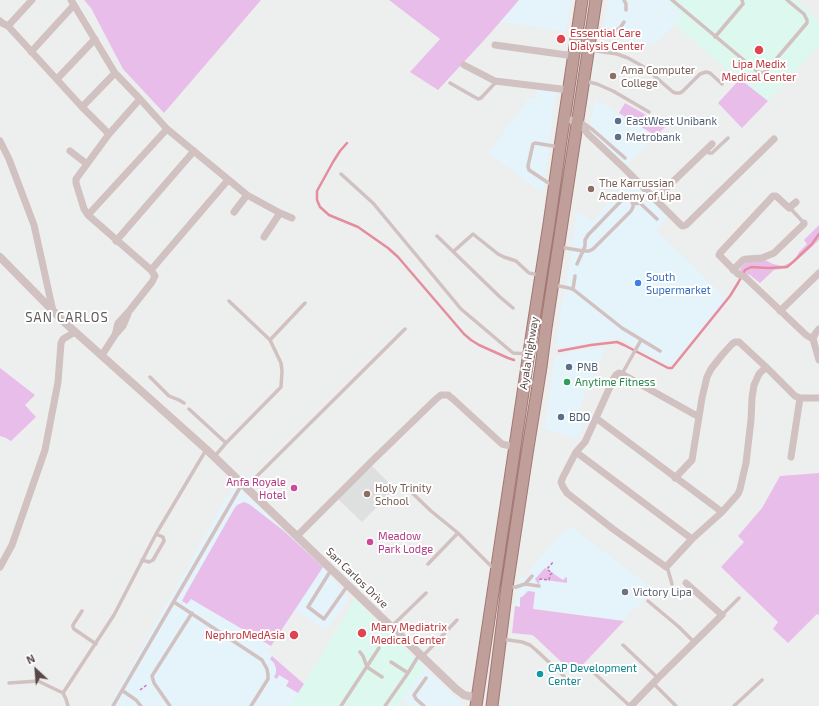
<!DOCTYPE html>
<style>
body{margin:0}
#map{position:relative;width:819px;height:706px;overflow:hidden;background:#ecefee;font-family:"Exo 2",sans-serif}
canvas{display:block}
.north{position:absolute;left:16px;top:650px;width:40px;height:40px;-webkit-text-stroke:3px #fff;paint-order:stroke;rotate:334deg;font-size:11px;font-weight:700;line-height:16px;text-align:center;color:#584746}
.north::after{content:'';display:block;margin:auto;width:14px;height:18px;background:#584746;clip-path:polygon(50% 0,100% 100%,50% 72%,0 100%)}
</style>
<div id="map">
<canvas width="819" height="706"></canvas>
<div class="north">N</div>
</div>
<script>
const ctx = document.querySelector('canvas').getContext('2d');
ctx.lineJoin = 'round';
function fillPath(path, color) { ctx.fillStyle = color; ctx.fill(path, 'evenodd'); }
const shape = rows => new Path2D(rows.map(r => 'M' + r).join(''));
function trace(path, color, width, dash) { ctx.strokeStyle = color; ctx.lineWidth = width; ctx.lineCap = dash ? 'butt' : 'round'; ctx.setLineDash(dash || []); ctx.stroke(path); }
function write(font, color, halo, rows, align = 'center') {
  ctx.font = font + ' "Exo 2",sans-serif'; ctx.lineWidth = 4; ctx.setLineDash([]); ctx.textBaseline = 'middle'; ctx.strokeStyle = halo; ctx.fillStyle = color; for (const [text, x, y, turn = 0] of rows) {
    ctx.save(); ctx.translate(x, y); ctx.rotate((+turn || 0) * Math.PI / 180); ctx.textAlign = isNaN(turn) ? turn : align; if (halo) ctx.strokeText(text, 0, 0); ctx.fillText(text, 0, 0); ctx.restore();
  }
}
const commercial = shape([
 [519,0,571,0,566,32,501,22],
 [608,0,667,0,683,15,656,44,602,37],
 [537,88,556,91,543,193,488,153,529,98,535,98],
 [595,99,656,136,626,165,589,132],
 [628,178,668,217,656,230,726,298,672,364,669,365,620,338,556,349,560,315,569,268,577,211,593,221],
 [606,347,576,416,586,420,576,439,544,429,555,357,576,351],
 [234,484,323,567,349,599,326,631,295,610,267,651,304,684,290,706,107,706,114,697],
 [570,526,654,589,635,610,633,608,624,621,515,606,520,578,528,576,531,569,562,532],
 [424,667,463,705,463,706,410,706,402,699]
]);
const education = shape([
 [371,465,395,489,362,522,338,499]
]);
const medical = shape([
 [667,0,797,0,819,22,819,45,768,101,706,52,675,24,682,15],
 [355,599,424,667,398,706,290,706,304,684]
]);
const green = shape([
 [84,0,261,0,164,113,123,69,91,8],
 [389,0,519,0,487,37,438,90,410,72,440,39],
 [740,79,768,101,742,128,718,103],
 [625,103,664,125,666,126,656,136,619,113],
 [819,225,819,240,804,254,787,268,774,270,760,283,750,275,743,273,739,271,742,266,746,262,765,260,773,264,782,266,790,263,796,258,799,252,807,244,804,240],
 [0,368,35,395,25,405,36,417,11,441,6,438,0,436],
 [819,473,819,615,817,614,788,643,773,629,778,622,721,567,744,542,738,536,762,508,780,476],
 [244,502,249,504,284,531,323,567,271,646,191,599,187,604,182,601,185,595,234,509,237,505],
 [545,568,563,580,566,577,567,578,567,583,540,579,539,584,538,584,535,579],
 [528,591,535,592,533,609,624,621,574,674,535,637,532,635,512,633,515,606,520,607,520,598,521,597,522,597],
 [272,656,304,684,298,693,286,686,289,681,279,675,277,679,274,677,276,673,276,668,274,663,270,659]
]);
const stream = shape([
 [347,143,340,151,333,162,317,191,317,200,320,207,329,215,358,227,388,248,398,257,464,334,471,340,479,345,508,358,514,360],
 [559,351,591,345,617,342,624,345,668,368,672,368,730,296,738,283,745,270,751,267,768,268,787,267,793,262,812,244,819,234]
]);
const path = shape([
 [540,580,540,579,549,580,550,575,552,573,547,569,554,561],
 [140,690,148,684]
]);
const service = shape([
 [624,0,626,4,626,10],
 [672,0,758,72,762,73,766,71,807,23,807,20,804,14,787,0],
 [594,34,600,29,611,31,616,30,620,28,624,22],
 [715,37,742,5,743,4,742,0],
 [590,50,617,54,628,58,644,67,673,92,676,93,680,93,683,91,700,74,706,72,710,73,722,84],
 [585,81,597,84,613,91,649,112],
 [450,83,478,99,481,98,496,82],
 [582,122,593,130,625,158],
 [706,150,709,153,712,153,728,138],
 [341,174,373,203,461,309,513,353,527,354],
 [553,186,529,170,528,166,533,144,535,143,559,147],
 [633,204,640,203,657,219],
 [790,208,804,223],
 [437,236,500,297,513,308],
 [560,247,583,251,589,251,593,249,631,211,633,207,633,204,631,200,627,198,622,200,588,235,585,240,585,246,583,251,577,264],
 [454,251,473,234,498,254,504,257,516,261,529,273,539,275],
 [554,285,569,288,574,290,622,328,660,351],
 [573,289,575,276],
 [270,340,305,303],
 [622,374,641,340],
 [150,377,169,396,179,400,184,403],
 [189,409,226,443],
 [215,456,226,443,281,387,282,371,281,363,270,340,229,301],
 [404,485,431,511,458,533,494,569],
 [246,487,405,329],
 [142,560,149,562,153,560,164,541,163,537,156,534],
 [428,564,458,533],
 [666,567,668,570,672,584],
 [331,570,308,607,324,619,348,585],
 [525,584,539,586],
 [509,587,516,587,525,584,532,576],
 [648,601,679,627,694,642],
 [174,602,262,660,267,669,268,675,268,679,251,706],
 [82,611,73,625,73,627,74,629,96,644],
 [722,615,739,598],
 [392,626,426,593],
 [502,639,522,642,530,645,536,650,567,679],
 [623,645,658,678],
 [360,652,363,656,367,667,382,677],
 [422,657,457,620],
 [391,662,408,673,419,655],
 [593,672,630,706],
 [9,683,38,681,63,693,66,699,68,706],
 [653,683,676,706],
 [123,691,136,700,141,706],
 [63,693,114,615,156,534,206,450],
 [113,706,242,484],
 [170,706,154,683,152,676,192,613],
 [341,706,379,648],
 [385,706,408,673],
 [424,706,416,699,414,695,426,678],
 [734,706,762,680]
]);
const minor = shape([
 [71,0,115,73,140,99,167,129,247,195,280,213,292,218],
 [0,21,2,23,8,26,82,107,109,134],
 [8,26,32,0],
 [495,45,574,56],
 [31,52,74,5],
 [464,65,495,81,569,90],
 [57,79,95,39],
 [82,107,115,73],
 [564,119,577,121,579,122,588,134,624,168,681,225,683,226,686,225,774,139],
 [0,141,9,159,34,225,53,311],
 [70,151,87,164],
 [655,199,712,144],
 [796,202,789,208,776,196,773,196,720,253,719,255,738,274,745,277,806,335,813,339,819,360],
 [234,212,247,195],
 [88,215,167,129],
 [264,237,280,213],
 [116,241,194,151],
 [151,270,228,180],
 [733,270,743,260,747,259,762,258,774,253,804,224,804,223],
 [780,311,819,273],
 [115,335,118,323,130,310,152,282,155,276,151,270,88,215,84,209,76,183,76,179,109,134,140,99],
 [813,339,815,334,819,329],
 [102,355,115,335,123,326,128,314],
 [699,417,622,374,619,373,616,375,614,378,585,442,576,452,563,477,561,482,563,487,567,493,613,529,666,567,692,539,722,512,738,494,740,489,746,463,751,420,752,398,754,385,759,374,766,367],
 [596,418,722,512],
 [576,452,692,539],
 [791,457,800,398],
 [675,478,692,460,702,398,707,377,711,369,722,355,732,344,735,342,739,342,766,367,795,396,800,398,819,398],
 [297,536,372,461,436,399,441,395,448,395,453,399,502,444,514,447],
 [0,567,12,545,45,450,58,382,61,343,63,339,75,332],
 [631,706,658,678,722,615,686,583]
]);
const tertiary = shape([
 [0,257,63,321,206,449,456,689,464,695,477,698]
]);
const trunk = shape([
 [476,706,533,326,549,224,560,147,582,0],
 [492,706,507,587,527,454,541,367,546,328,596,0]
]);
const markers = [
 [561,39,5,"#e0444e"],
 [759,50,5,"#e0444e"],
 [613,76,4,"#8d6e63"],
 [618,121,4,"#5c6f8a"],
 [618,137,4,"#5c6f8a"],
 [591,189,4,"#8d6e63"],
 [638,283,4,"#3f7fe0"],
 [569,367,4,"#5c6f8a"],
 [567,382,4,"#2e9e5b"],
 [561,417,4,"#5c6f8a"],
 [294,488,4,"#d1479c"],
 [367,494,4,"#8d6e63"],
 [370,542,4,"#d1479c"],
 [625,592,4,"#6b7280"],
 [362,633,5,"#e0444e"],
 [294,635,5,"#e0444e"],
 [540,674,4,"#0f9aa8"]
];
const healthNames = [
 ["Essential Care",570,33],
 ["Dialysis Center",570,46],
 ["Lipa Medix",759,64,"center"],
 ["Medical Center",759,77,"center"],
 ["Mary Mediatrix",371,627],
 ["Medical Center",371,640],
 ["NephroMedAsia",285,635,"right"]
];
const educationNames = [
 ["Ama Computer",621,70],
 ["College",621,83],
 ["The Karrussian",599,183],
 ["Academy of Lipa",599,196],
 ["Holy Trinity",375,488],
 ["School",375,501]
];
const serviceNames = [
 ["EastWest Unibank",626,121],
 ["Metrobank",626,137],
 ["PNB",577,367],
 ["BDO",569,417]
];
const shopNames = [
 ["South",646,277],
 ["Supermarket",646,290]
];
const streetNames = [
 ["Ayala Highway",529,353,-81],
 ["San Carlos Drive",357,578,44]
];
const leisureNames = [
 ["Anytime Fitness",575,382]
];
const hotelNames = [
 ["Anfa Royale",286,482],
 ["Hotel",286,495],
 ["Meadow",378,536,"left"],
 ["Park Lodge",378,549,"left"]
];
const worshipNames = [
 ["Victory Lipa",633,592]
];
const cultureNames = [
 ["CAP Development",548,668],
 ["Center",548,681]
];
const quarterNames = [
 ["SAN CARLOS",67,318]
];
fillPath(commercial, '#e5f3fa');
fillPath(education, '#dde0de');
fillPath(medical, '#ddf8ef');
fillPath(green, '#e9bdea');
trace(stream, '#e48d9e', 2.5);
trace(trunk, '#a37872', 13);
trace(path, '#c577be', 1.5, [3, 2]);
trace(service, '#d1c1c0', 3.5);
trace(minor, '#d1c1c0', 7);
trace(tertiary, '#d1c1c0', 8);
trace(trunk, '#c09e9a', 11);
for (const [x, y, r, color] of markers) { const dot = new Path2D(); dot.arc(x, y, r, 0, 2 * Math.PI); ctx.fillStyle = color; ctx.fill(dot); trace(dot, '#fff', 1.5); }
write('11px', '#be3a42', '#fff', healthNames, 'left');
write('11px', '#785e54', '#fff', educationNames, 'left');
write('11px', '#4e5e75', '#fff', serviceNames, 'left');
write('11px', '#366cbe', '#fff', shopNames, 'left');
write('11px', '#584746', '#fff', streetNames);
write('11px', '#27864d', '#fff', leisureNames, 'left');
write('11px', '#b23c85', '#fff', hotelNames, 'right');
write('11px', '#5b616d', '#fff', worshipNames, 'left');
write('11px', '#0d838f', '#fff', cultureNames, 'left');
ctx.letterSpacing = '1px';
write('13px', '#605a59', '#fff', quarterNames);
ctx.letterSpacing = '0px';
</script>
